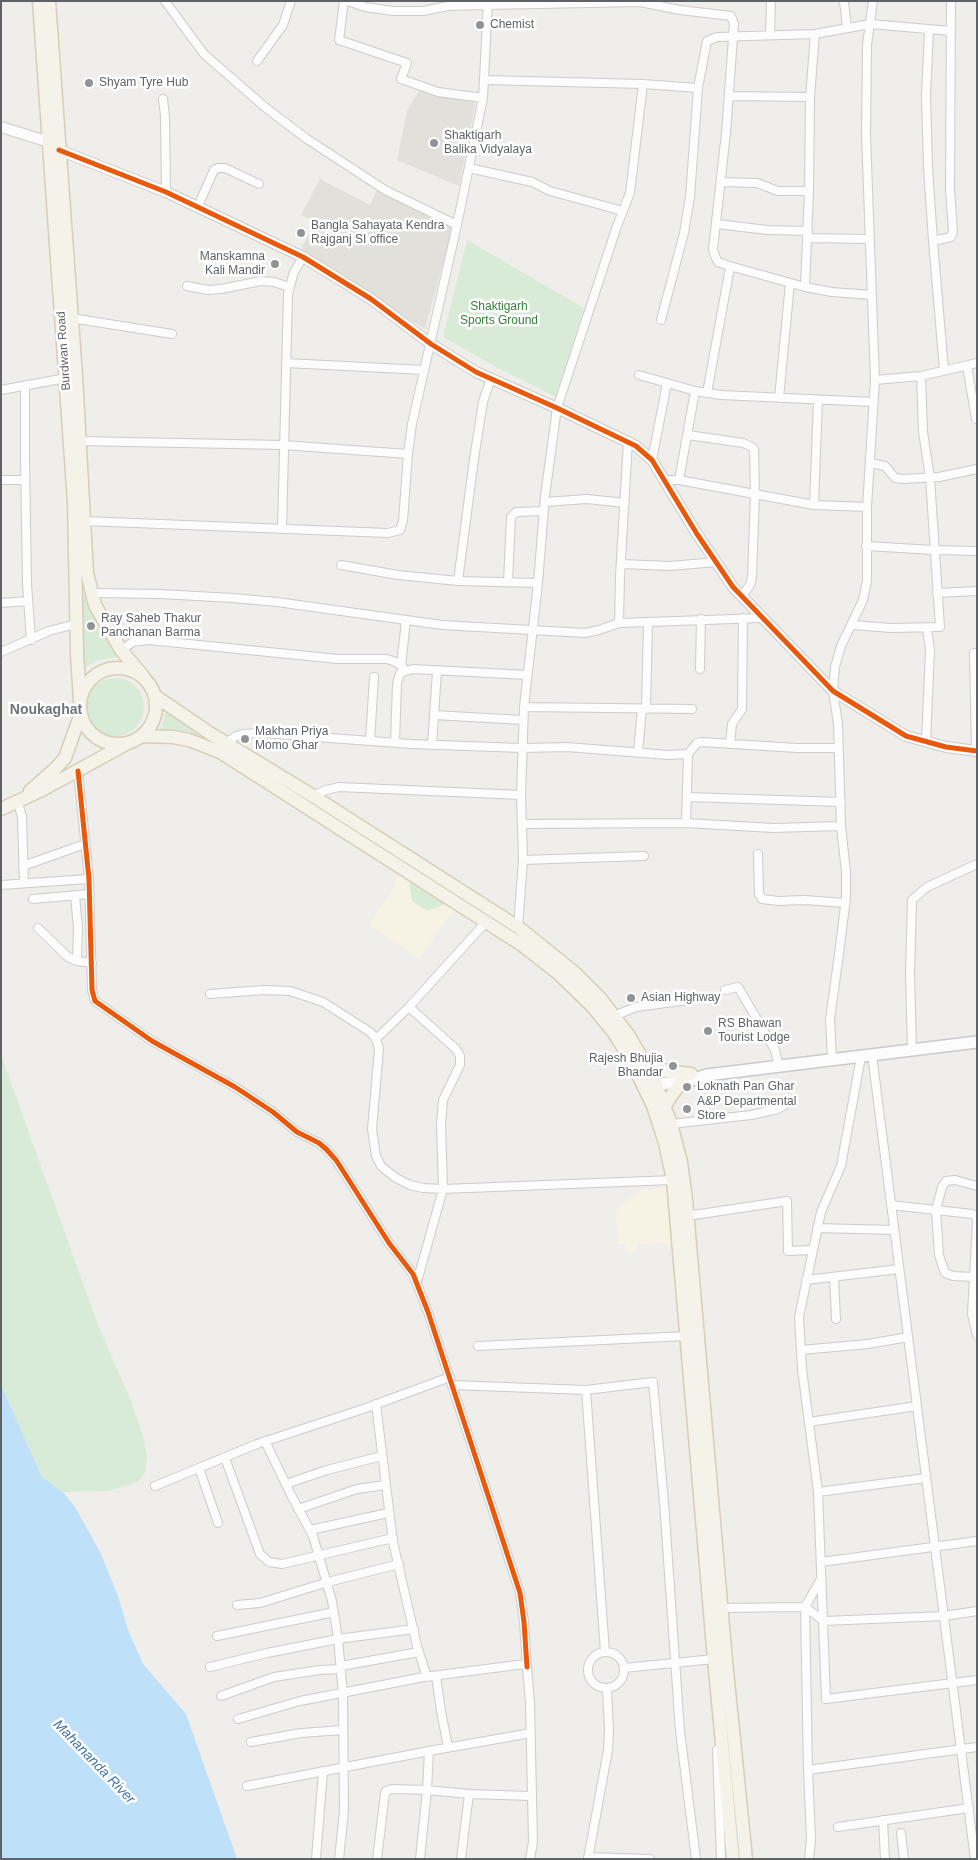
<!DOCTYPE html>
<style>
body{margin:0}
#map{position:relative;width:978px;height:1860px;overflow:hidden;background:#efeeea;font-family:Helvetica,sans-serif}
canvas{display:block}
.frame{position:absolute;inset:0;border:2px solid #5f6368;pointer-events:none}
</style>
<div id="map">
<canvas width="978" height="1860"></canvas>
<div class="frame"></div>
</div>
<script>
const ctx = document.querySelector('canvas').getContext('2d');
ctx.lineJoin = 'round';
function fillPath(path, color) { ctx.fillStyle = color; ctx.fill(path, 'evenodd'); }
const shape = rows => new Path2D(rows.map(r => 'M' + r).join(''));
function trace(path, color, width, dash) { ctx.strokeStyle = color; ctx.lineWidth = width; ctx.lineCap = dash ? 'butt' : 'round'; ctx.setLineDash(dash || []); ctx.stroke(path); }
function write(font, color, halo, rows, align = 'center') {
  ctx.font = font + ' Helvetica,sans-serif'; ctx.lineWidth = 5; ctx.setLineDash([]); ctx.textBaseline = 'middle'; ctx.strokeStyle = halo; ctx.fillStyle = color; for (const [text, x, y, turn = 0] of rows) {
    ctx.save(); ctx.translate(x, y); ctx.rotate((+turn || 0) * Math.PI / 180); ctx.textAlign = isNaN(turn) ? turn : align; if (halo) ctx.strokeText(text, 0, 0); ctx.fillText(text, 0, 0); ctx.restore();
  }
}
const commercial = shape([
 [398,875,455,911,445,921,419,959,369,925,392,891],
 [666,1188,673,1246,661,1243,637,1244,637,1248,632,1253,628,1252,625,1250,625,1244,618,1244,616,1211,639,1190]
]);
const education = shape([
 [420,89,476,100,459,186,397,160,407,111],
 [320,179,370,205,377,190,453,228,425,329,335,275,336,270,300,251,315,222,301,215]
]);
const green = shape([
 [467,240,584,308,556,397,500,369,443,337],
 [82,589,94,618,119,657,98,660,83,669],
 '86 707a29 29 0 1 1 58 0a29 29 0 1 1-58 0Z',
 [165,709,180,721,203,737,180,731,160,730,164,719],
 [409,882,445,904,427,911,412,901],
 [1,1055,98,1325,131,1401,143,1437,147,1456,145,1473,140,1480,129,1485,108,1491,63,1492,42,1477,1,1385]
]);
const water = shape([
 [1,1385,42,1477,63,1492,75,1507,100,1552,118,1596,128,1630,143,1664,186,1714,237,1859,1,1859]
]);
const minor = shape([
 [165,1,204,54,266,108,307,139,385,190,457,225],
 [344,1,339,40,407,63,401,79,438,92,483,98],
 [348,1,365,7,393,11,423,11,448,6,488,5,640,2,680,10,731,16,734,24,726,133,713,249,715,256,718,262,726,265,805,287,832,292,872,295],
 [844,1,847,28],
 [929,30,926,95,928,168,933,241,944,370],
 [770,35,771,1],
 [257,61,283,25,291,1],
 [485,80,643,84,698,88],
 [729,96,810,97],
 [163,99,165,116,166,192],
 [469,168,532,182,550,191,623,211],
 [721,182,757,183,778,191,809,191],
 [198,206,214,170,218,168,225,168,259,184],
 [717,224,767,230,808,231],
 [807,238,870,239],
 [933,241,951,237,953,232,950,189,951,1],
 [187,286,208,290,221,289,261,281,274,282,289,287],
 [805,287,809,191,810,97,815,34],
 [71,318,172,334],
 [661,320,684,233,690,197,698,88,707,41,717,37,815,34,870,24,951,31],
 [286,363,424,370],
 [967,366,976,419],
 [639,375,695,391,721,395,873,402],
 [875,380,921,376,977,363],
 [25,386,25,460,27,584,31,640],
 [1,390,66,378],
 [707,393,730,267],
 [779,398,790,283],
 [688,435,743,443,750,446,754,449,755,494,752,577,750,585,741,597],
 [79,441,283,445,408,454],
 [652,460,667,383],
 [870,463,885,466,895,478,903,479,939,477,977,469],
 [1,480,25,480],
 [665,480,679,480,814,505,867,507],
 [679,480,695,391],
 [545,502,587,499,625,503],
 [814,505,818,400],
 [84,521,388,533,400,530,403,521,408,454,412,424,457,225,483,98,488,1],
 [282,529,288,294,294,272,303,257],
 [866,546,934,550,977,551],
 [621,564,670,566,716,562],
 [341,565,398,575,458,581,538,583],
 [458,581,474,459,483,402,491,378],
 [508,582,511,517,516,512,544,511],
 [92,593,160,594,233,598,277,602,442,625,585,633,599,630,619,623,762,618],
 [937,593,977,591],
 [1,603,28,601],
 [619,623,620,576,628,441],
 [853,625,891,628,940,627,930,478,923,432,921,376],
 [121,650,133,642,149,640,338,659,387,659,396,662,406,670],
 [1,652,49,631,76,624],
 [974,653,976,750],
 [401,666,406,620],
 [700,669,701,619],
 [524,707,692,709],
 [646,709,648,622],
 [434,715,523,720],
 [370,741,374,677],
 [395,742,397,684,400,673,413,669,527,675],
 [926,742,930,650,927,628],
 [226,743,236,736,243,734,263,733,411,744,522,748,567,747,668,755,688,754],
 [730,743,732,724,742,709,743,618],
 [432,745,437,671],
 [638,752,642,709],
 [78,771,89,879,92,990,95,1001,152,1041,235,1087,273,1112,297,1132,319,1143,326,1149,336,1160,389,1243,413,1274,428,1312,520,1593,524,1622,527,1667],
 [313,796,326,790,339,787,521,795],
 [687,797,841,802],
 [17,800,22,817,24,883],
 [686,823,688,754,697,743,701,742,797,748,839,748],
 [523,824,686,823,773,828,841,826],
 [758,854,759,894,762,899,778,901,804,900,845,903],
 [523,860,644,856],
 [23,866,85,844],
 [1,885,89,879],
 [75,896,78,928,77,961],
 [33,899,90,894],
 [518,927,523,860,521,795,524,707,538,583,545,496,557,408,617,226,630,193,643,84],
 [38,928,68,957,77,961,92,963],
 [725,990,738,987,775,1050,779,1067],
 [210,994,264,990,290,991,323,1002,370,1032,376,1039,379,1049,372,1129,376,1156,381,1166,396,1178,410,1185,423,1188,443,1189,673,1180],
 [409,1007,456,1049,460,1056,460,1065,443,1100,441,1123,443,1189,417,1282],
 [614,1016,636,1007,688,1000],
 [376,1039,409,1007,486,922],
 [912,1051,910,972,912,900,927,887,977,864],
 [872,1055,975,1859],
 [861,1057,841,1166,821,1212,799,1317,802,1369,818,1492,826,1699,977,1680],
 [832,1060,830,1019,839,954,846,898,846,872,841,826,838,724,833,691,835,667,841,646,863,600,867,581,867,507,875,380,866,135,867,45,873,1],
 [671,1124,751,1115,778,1109,793,1100],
 [891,1205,972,1214,976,1216,977,1220],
 [687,1216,787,1201,788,1251,812,1250],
 [977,1221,972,1314,977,1335],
 [817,1228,894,1230],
 [834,1277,836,1319],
 [974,1277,953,1276,945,1273,939,1255,936,1210,942,1187,946,1181,955,1180,977,1186],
 [806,1280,899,1269],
 [478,1346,687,1336],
 [801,1350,868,1344,908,1337],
 [452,1385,586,1390,653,1382,664,1502,680,1731,696,1859],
 [586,1390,605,1652],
 [376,1404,393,1542,417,1646,427,1677],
 [809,1422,917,1406],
 [265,1441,291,1495,313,1536,332,1601,338,1639,343,1694,344,1811,339,1859],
 [225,1458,260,1554,269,1562,282,1564,393,1538],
 [199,1468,218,1523],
 [286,1484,327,1470,382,1456],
 [155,1486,257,1444,366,1408,450,1377],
 [818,1492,926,1478],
 [298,1509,357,1489,385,1485],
 [310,1530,388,1513],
 [821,1562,977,1541],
 [821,1579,805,1607,808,1770,977,1747],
 [237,1605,260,1603,328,1582,399,1564],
 [721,1608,805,1607,824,1621,944,1616,977,1611],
 [217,1636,334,1612],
 '588 1670a18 18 0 1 1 36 0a18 18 0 1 1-36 0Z',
 [341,1666,419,1652],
 [210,1667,267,1653,338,1639,414,1629],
 [624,1668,714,1659],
 [436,1676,441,1711,448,1747],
 [221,1696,274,1677,320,1670,341,1669],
 [238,1719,300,1701,424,1677,525,1664,527,1667,530,1703,533,1842,530,1859],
 [251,1742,301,1733,343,1730],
 [717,1750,721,1859],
 [808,1770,811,1839,809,1859],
 [247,1786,429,1751,531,1733],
 [469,1794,531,1796],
 [883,1820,885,1859],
 [838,1827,969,1808],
 [901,1833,904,1859],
 [588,1857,650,1859],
 [316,1859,323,1771],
 [377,1859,385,1793,386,1791,392,1789,427,1790,469,1794,461,1859],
 [420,1859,427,1790,429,1751],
 [588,1859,608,1750,609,1730,607,1689]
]);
const tertiary = shape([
 [1,127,49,142],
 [59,150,166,192,303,257,371,299,431,344,476,372,557,408,636,446,652,460,697,534,733,587,833,691,906,736,946,747,977,751]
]);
const secondary = shape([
 [647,1086,692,1080,707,1075,977,1042]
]);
const primary = shape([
 [39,1,74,502,77,654,80,701],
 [49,1,76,376,87,573,95,605,103,619,121,650,143,676],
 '80 706a38 38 0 1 1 76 0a38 38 0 1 1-76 0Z',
 [155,696,211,734,313,796,518,927,575,973,600,998,629,1036,653,1077,671,1124,681,1162,686,1199,726,1661,746,1859],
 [142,736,173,737,189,740,220,752,522,945,558,973,592,1006,614,1033,631,1060,653,1106,665,1143,673,1180,714,1659,733,1859],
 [30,791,54,770,65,758,81,713],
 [1,809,42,790,126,744],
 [644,1059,665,1071,691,1074],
 [665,1106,671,1096,682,1081]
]);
const cycleway = shape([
 [59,150,166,192,303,257,371,299,431,344,476,372,557,408,636,446,652,460,697,534,733,587,833,691,906,736,946,747,977,751],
 [78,771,89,879,92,990,95,1001,152,1041,235,1087,273,1112,297,1132,319,1143,326,1149,336,1160,389,1243,413,1274,428,1312,520,1593,524,1622,527,1667]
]);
const markers = [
 [480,25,5,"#919496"],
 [89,83,5,"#919496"],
 [434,143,5,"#919496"],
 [301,233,5,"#919496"],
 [275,264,5,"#919496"],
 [91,626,5,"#919496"],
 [245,739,5,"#919496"],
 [631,998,5,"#919496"],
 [708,1031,5,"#919496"],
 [673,1066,5,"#919496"],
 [687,1087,5,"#919496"],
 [687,1109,5,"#919496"]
];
const poiNames = [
 ["Chemist",490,25],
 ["Shyam Tyre Hub",99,83],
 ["Shaktigarh",444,136],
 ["Balika Vidyalaya",444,150],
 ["Bangla Sahayata Kendra",311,226],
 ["Rajganj SI office",311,240],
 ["Manskamna",265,257,"right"],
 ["Kali Mandir",265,271,"right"],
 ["Ray Saheb Thakur",101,619],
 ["Panchanan Barma",101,633],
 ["Makhan Priya",255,732],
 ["Momo Ghar",255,746],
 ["Asian Highway",641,998],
 ["RS Bhawan",718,1024],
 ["Tourist Lodge",718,1038],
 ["Rajesh Bhujia",663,1059,"right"],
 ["Bhandar",663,1073,"right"],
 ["Loknath Pan Ghar",697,1087],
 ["A&P Departmental",697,1102],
 ["Store",697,1116]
];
const parkNames = [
 ["Shaktigarh",499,307],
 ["Sports Ground",499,321]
];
const streetNames = [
 ["Burdwan Road",64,351,-94]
];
const neighbourhoodNames = [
 ["Noukaghat",46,710]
];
const waterNames = [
 ["Mahananda River",94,1762,46]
];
fillPath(commercial, '#f7f3e4');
fillPath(education, '#e2e0da');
fillPath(green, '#d8ebd6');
fillPath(water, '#bfe0f9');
trace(minor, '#cbcccc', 10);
trace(tertiary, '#cbcccc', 12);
trace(secondary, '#cacacb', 14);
trace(primary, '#d7ceb8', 15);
trace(minor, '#fdfcfc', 8);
trace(tertiary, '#fdfcfc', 10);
trace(secondary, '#fdfcfc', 11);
trace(primary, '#f4f2e9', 12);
trace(cycleway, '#e8590c', 5);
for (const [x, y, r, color] of markers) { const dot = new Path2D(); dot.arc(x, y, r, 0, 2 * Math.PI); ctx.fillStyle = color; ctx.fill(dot); trace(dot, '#fff', 2); }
write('12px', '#5f6368', '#fff', poiNames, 'left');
write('12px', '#348238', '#fff', parkNames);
write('12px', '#5f6368', '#fff', streetNames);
write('bold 14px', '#70757a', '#fff', neighbourhoodNames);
write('italic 14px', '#4174aa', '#fff', waterNames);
</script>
